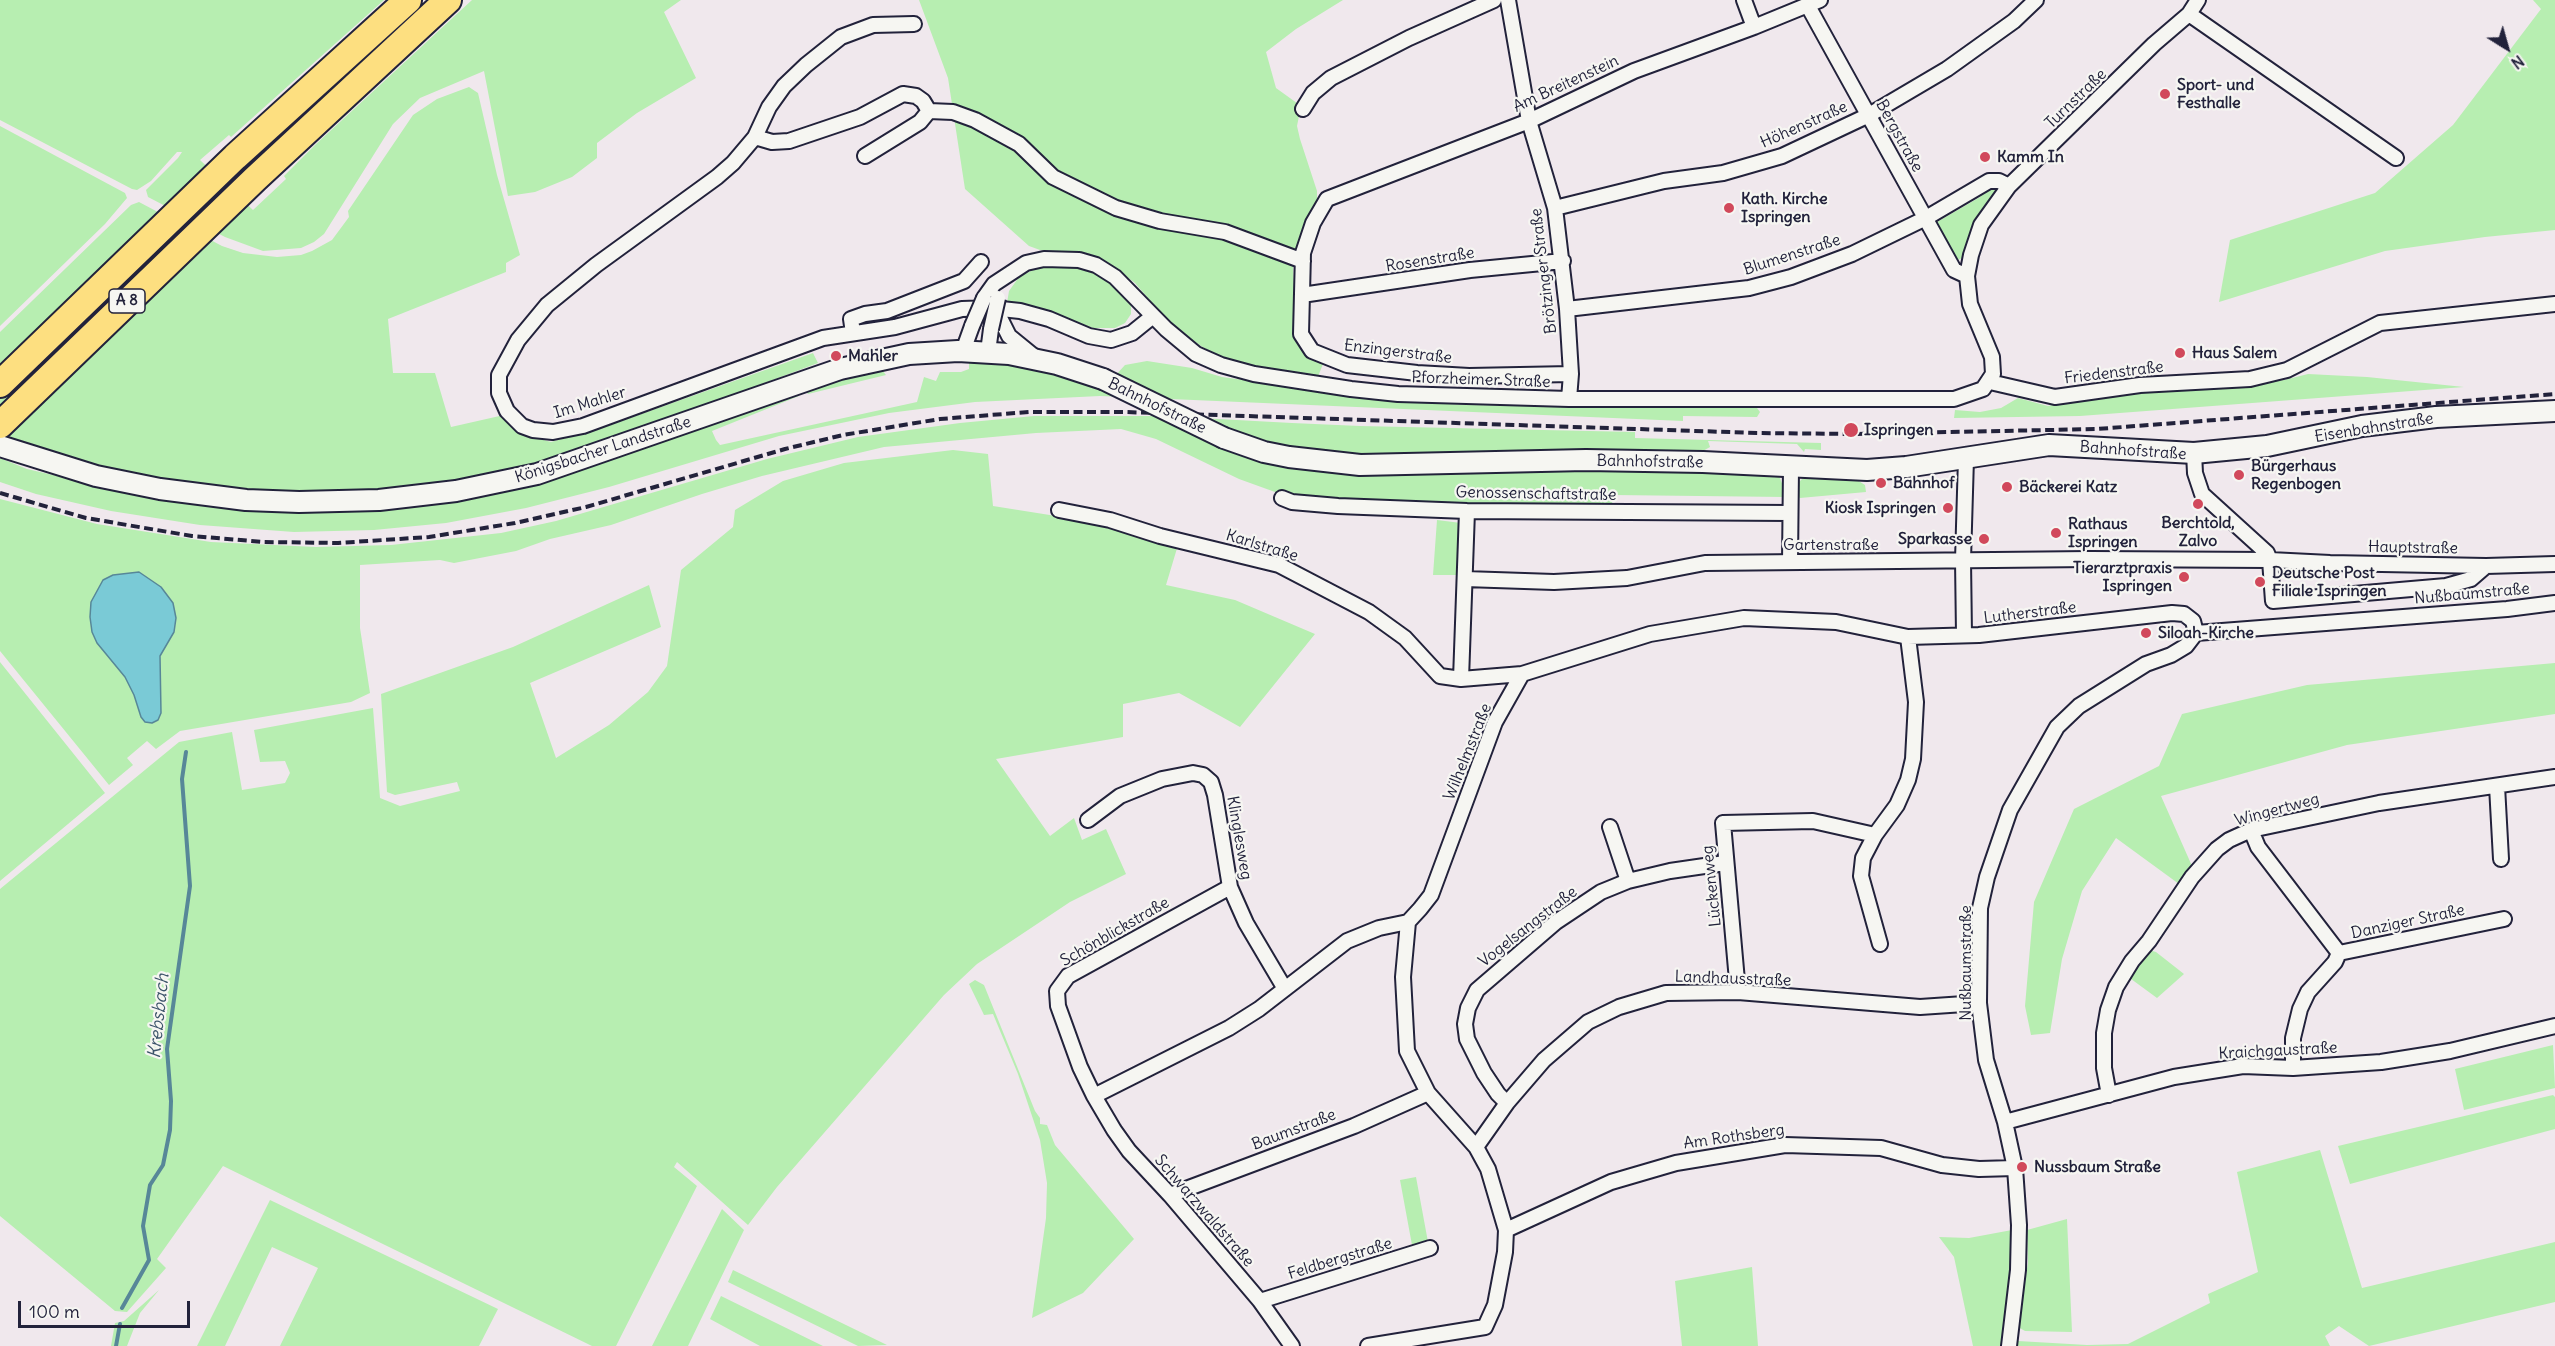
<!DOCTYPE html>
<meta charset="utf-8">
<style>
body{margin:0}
#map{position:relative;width:2555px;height:1346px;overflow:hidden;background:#f0e8ed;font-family:Delius,sans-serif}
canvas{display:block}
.north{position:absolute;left:2477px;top:18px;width:60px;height:60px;-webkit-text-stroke:4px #f6f6f2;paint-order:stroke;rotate:143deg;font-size:16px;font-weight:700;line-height:24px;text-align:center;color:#22223b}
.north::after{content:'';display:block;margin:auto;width:21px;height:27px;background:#22223b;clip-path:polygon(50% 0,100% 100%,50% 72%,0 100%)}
.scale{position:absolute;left:18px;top:1301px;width:172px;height:27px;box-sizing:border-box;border:3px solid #22223b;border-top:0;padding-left:8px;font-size:18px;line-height:21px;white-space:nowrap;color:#22223b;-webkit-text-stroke:4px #f6f6f2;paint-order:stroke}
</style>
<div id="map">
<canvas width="2555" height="1346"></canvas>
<div class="north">N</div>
<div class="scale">100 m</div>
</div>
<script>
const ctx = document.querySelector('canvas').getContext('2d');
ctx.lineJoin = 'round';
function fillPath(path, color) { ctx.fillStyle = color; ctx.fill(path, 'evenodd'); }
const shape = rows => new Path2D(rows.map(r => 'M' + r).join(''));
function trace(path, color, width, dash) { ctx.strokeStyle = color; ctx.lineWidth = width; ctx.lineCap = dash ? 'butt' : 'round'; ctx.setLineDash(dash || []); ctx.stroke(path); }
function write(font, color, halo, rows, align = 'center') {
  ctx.font = font + ' Delius,sans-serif'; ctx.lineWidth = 4.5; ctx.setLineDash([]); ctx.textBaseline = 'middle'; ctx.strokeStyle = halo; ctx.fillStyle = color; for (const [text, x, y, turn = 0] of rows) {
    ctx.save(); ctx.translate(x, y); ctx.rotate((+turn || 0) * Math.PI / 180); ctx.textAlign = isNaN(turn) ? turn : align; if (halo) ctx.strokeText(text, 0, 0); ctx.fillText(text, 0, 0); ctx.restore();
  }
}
const green = shape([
 [0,0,384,0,231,137,229,135,200,160,253,210,286,179,284,176,315,145,472,0,681,0,664,12,696,78,637,113,597,143,597,158,572,177,535,192,508,196,484,71,420,98,393,124,324,234,314,242,301,248,263,251,225,237,148,197,146,190,178,158,182,152,177,152,151,181,137,190,132,189,0,120],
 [919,0,1343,0,1296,29,1266,52,1276,88,1301,106,1297,126,1300,139,1317,191,1317,206,1305,221,1293,265,1296,336,1310,354,1323,364,1317,379,1250,367,1224,359,1201,346,1169,323,1135,283,1115,268,1094,257,1076,252,1040,250,1029,246,965,189,948,78],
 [2533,0,2555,0,2555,230,2485,237,2385,251,2219,302,2230,240,2375,193,2453,125,2541,9],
 [469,87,478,93,497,175,520,255,506,263,506,272,388,319,393,373,435,373,451,427,504,415,519,433,551,442,613,424,813,353,818,363,610,441,485,481,361,497,262,494,156,483,68,461,0,438,0,332,131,205,139,202,222,246,243,253,277,257,301,255,312,251,332,240,349,217,348,211,413,115,437,99],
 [0,126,125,193,127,198,105,224,0,326],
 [1986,188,1993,188,1997,191,1976,218,1962,258,1958,260,1937,222,1980,197],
 [1058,264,1084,268,1103,277,1121,291,1131,303,1131,314,1125,323,1115,328,1093,328,1041,308,1007,303,1009,291,1019,277,1037,268],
 [981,361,1040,366,1102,390,1125,365,1147,361,1192,368,1222,377,1404,402,1470,405,1757,408,1760,412,1757,417,1683,416,1683,421,1100,396,975,402,889,413,779,436,609,487,526,508,446,523,374,530,294,532,200,525,111,511,36,494,0,482,0,458,27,469,101,486,280,510,388,508,539,481,594,465,795,394,799,396,712,431,716,440,720,445,917,402,924,377,936,381,940,372,961,372,969,369,969,363],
 [882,370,886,375,808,394,804,390,824,382],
 [2308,374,2367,377,2464,387,2080,416,1954,418,1955,410,1980,412,2001,408,2018,398,2048,406,2078,399,2284,380],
 [1034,416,1151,416,1218,419,1292,423,1360,426,1635,432,1635,438,1821,443,1821,450,1805,449,1804,452,1797,444,1708,441,1710,447,1694,456,1590,454,1402,459,1337,458,1295,452,1251,441,1235,435,1236,432,1211,419,1198,438,1227,451,1229,447,1285,463,1352,471,1597,467,1762,471,1779,476,1786,493,1785,497,1613,495,1612,505,1477,507,1347,502,1275,492,1239,479,1156,439,1121,429,1036,433,884,447,762,476,702,494,611,525,550,539,516,551,454,563,440,560,360,565,360,628,370,693,351,702,180,731,156,749,147,741,127,758,133,765,109,785,0,651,0,499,97,524,211,542,316,547,391,545,501,533,556,521,767,459,858,437,960,423],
 [953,450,988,454,993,506,1056,516,1178,545,1166,585,1235,600,1315,634,1240,727,1179,693,1123,704,1123,737,996,759,1050,836,1074,818,1082,840,1106,829,1126,874,1070,902,977,964,944,995,777,1187,748,1225,677,1162,674,1167,697,1186,616,1346,592,1346,223,1166,157,1259,166,1268,127,1312,115,1311,0,1216,0,889,179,742,232,732,242,790,285,783,290,773,285,761,260,762,254,730,373,708,380,798,400,806,460,791,457,782,395,795,387,792,381,694,513,647,649,585,661,627,530,683,556,758,609,725,648,692,667,666,681,570,733,527,735,510,783,481,844,463],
 [1814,475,1857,480,1865,485,1866,492,1800,498,1798,497,1796,488,1798,483,1804,477],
 [1437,520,1461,523,1459,575,1433,575],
 [0,662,105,793,0,881],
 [2555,663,2555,714,2347,745,2161,796,2192,866,2179,884,2116,838,2082,891,2062,959,2050,1033,2031,1035,2025,1006,2034,902,2074,809,2159,766,2182,714,2307,685],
 [2149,950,2156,952,2184,974,2157,998,2127,976],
 [975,980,984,985,1035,1111,1040,1118,1040,1124,1047,1125,1055,1145,1134,1239,1083,1293,1032,1318,1046,1218,1047,1183,1040,1140,1018,1074,993,1014,984,1015,969,984],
 [2553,1045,2555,1088,2464,1110,2455,1069],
 [2553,1095,2555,1097,2555,1129,2350,1184,2338,1146],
 [2320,1150,2362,1288,2555,1242,2555,1302,2369,1346,2339,1326,2325,1336,2330,1346,2016,1346,2018,1341,2087,1345,2128,1344,2210,1303,2208,1294,2258,1272,2237,1172],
 [1416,1177,1428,1242,1412,1245,1400,1180],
 [270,1200,498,1309,479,1346,280,1346,318,1268,272,1247,225,1346,197,1346],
 [722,1209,744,1230,688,1346,652,1346],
 [2067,1219,2072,1332,2025,1331,2018,1327,2028,1263,2027,1230],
 [2012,1230,2014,1258,2001,1346,1973,1346,1954,1257,1939,1237,1969,1238],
 [1752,1267,1758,1346,1682,1346,1675,1281],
 [733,1270,887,1345,858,1346,728,1282],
 [159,1290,140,1313,127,1346,111,1346,115,1323,124,1321],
 [721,1296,823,1346,760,1346,710,1319]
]);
const water = shape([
 [139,572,161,587,173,603,176,618,174,632,160,656,161,713,158,720,152,723,145,722,141,717,134,695,125,677,97,643,92,632,90,617,91,602,103,580,113,575,139,572]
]);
const stream = shape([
 [122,1308,149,1260,143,1226,150,1185,163,1165,170,1130,171,1101,167,1049,190,886,182,779,186,752],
 [116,1346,120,1324]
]);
const street = shape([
 [1508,0,1529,121,1555,208,1567,309,1571,374,1569,399],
 [1744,0,1754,27],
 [1808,6,1954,270,1967,276],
 [2189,14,2396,158],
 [914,24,873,25,841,37,806,65,784,86,769,107,755,137,733,163,717,177,596,265,547,305,518,340,499,375,499,393,507,411,522,426,533,430,553,432,583,426,823,338,895,327,962,309,992,308,1020,311,1049,319,1089,336,1111,340,1132,333,1153,316],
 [1303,109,1313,93,1331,78,1409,38,1494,0],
 [929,111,953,112,975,120,1019,144,1053,177,1116,208,1160,221,1225,232,1303,261],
 [755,137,772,142,789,141,860,117,903,94,916,96,923,101,929,111,920,122,865,156],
 [1555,208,1664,181,1723,173,1782,156,1869,115,1947,69,2014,21,2036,0],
 [1302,295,1470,270,1563,261],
 [984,298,994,284,1026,263,1044,259,1079,260,1096,265,1115,277,1166,329,1196,354,1221,365,1254,374,1351,389,1398,394,1569,399,1954,399,1983,389,1993,374,1992,357,1970,304,1967,276,1971,255,1981,225,2009,186,2154,44,2189,14,2198,0],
 [1567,309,1749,288,1791,277,1852,254,1926,218,1989,181,1999,181,2009,186],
 [996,310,1009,336,1036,358],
 [853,333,851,319,865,314,887,311,964,281,981,262],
 [963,351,972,326],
 [988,352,991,329],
 [1571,374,1469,376,1417,373,1347,365,1312,351,1301,334,1303,253,1313,223,1327,199,1529,121,1634,71,1754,27,1820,0],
 [1990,382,2055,397,2140,385,2250,379,2287,370,2380,323,2555,304],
 [2194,453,2195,473,2202,494,2267,553,2270,560,2273,601,2446,586,2471,579,2486,566],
 [1282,498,1292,502,1338,506,1467,511,1790,513],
 [1059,510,1110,520,1160,536,1279,565,1369,612,1405,638,1440,676,1461,679,1522,674],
 [1790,562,1791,468],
 [1465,579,1554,582,1627,578,1705,563,2090,559,2270,560,2330,563,2486,566,2555,564],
 [1964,635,1963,560,1966,458],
 [1461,679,1467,511],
 [2497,786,2501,859],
 [1088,820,1120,796,1162,779,1193,773,1203,775,1211,782,1215,795,1230,887,1246,923,1285,989],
 [1610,827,1628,881],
 [2251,830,2258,847,2339,953],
 [1230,887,1068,976,1057,991,1058,1006,1080,1067,1094,1096,1114,1130,1129,1151,1170,1195,1260,1301,1292,1346],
 [1880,944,1861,876,1863,858,1875,835,1897,805,1908,780,1913,759,1916,702,1908,637],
 [1738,992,1723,823,1813,821,1875,835],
 [2293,1068,2293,1038,2300,1009,2308,992,2335,962,2339,953,2504,919],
 [2109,1095,2104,1068,2104,1033,2108,1010,2116,987,2132,961,2149,941,2192,877,2217,849,2229,840,2251,830,2379,803,2555,777],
 [1094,1096,1229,1028,1259,1009,1347,941,1379,928,1408,922,1420,909,1431,895,1495,722,1522,674,1650,634,1744,618,1836,622,1908,637,1979,635,2172,613,2184,614,2193,621,2196,633],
 [1507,1103,1498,1094,1484,1073,1467,1039,1465,1024,1468,1008,1477,990,1556,922,1601,892,1628,881,1670,871,1725,863],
 [2005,1122,2174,1077,2243,1066,2293,1068,2381,1062,2450,1051,2555,1026],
 [1476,1147,1507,1103,1544,1060,1588,1022,1619,1007,1666,993,1738,992,1920,1007,1979,1003],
 [1170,1195,1354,1126,1428,1093],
 [1506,1230,1611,1182,1676,1163,1785,1145,1881,1148,1942,1165,1979,1169,2015,1168],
 [1260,1301,1430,1248],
 [1368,1346,1485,1327,1495,1305,1505,1252,1506,1230,1488,1169,1476,1147,1428,1093,1407,1051,1403,977,1408,922],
 [2009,1346,2018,1270,2019,1225,2015,1168,2005,1122,1986,1060,1979,1003,1980,908,1987,877,2010,810,2057,727,2079,706,2146,664,2171,655,2186,646,2196,633,2507,609,2555,603]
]);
const secondary = shape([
 [1224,438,1264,452,1289,457,1360,465,1586,460,1703,462,1867,470,1906,467,2049,445,2194,453,2267,446,2362,426,2436,417,2555,411],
 [0,446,96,476,160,489,246,500,299,502,379,500,456,491,537,474,840,369,909,354,958,351,1009,354,1057,364,1103,379]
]);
const highway = shape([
 [0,384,235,157,408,0],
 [0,425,255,179,448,0]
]);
const rail = shape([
 [0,493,86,518,192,536,264,542,338,543,429,537,515,523,586,507,785,449,843,435,940,419,1029,412,1125,412,1757,433,1853,434,2097,429,2555,394]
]);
const streetBridge = shape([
 [972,326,984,298],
 [991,329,998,298]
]);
const secondaryBridge = shape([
 [1103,379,1224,438]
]);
const markers = [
 [2165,94,6,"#d1495b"],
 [1985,157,6,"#d1495b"],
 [1729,208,6,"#d1495b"],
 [2180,353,6,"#d1495b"],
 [836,356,6,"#d1495b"],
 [1851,430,8,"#d1495b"],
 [2239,475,6,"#d1495b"],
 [1881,483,6,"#d1495b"],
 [2007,487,6,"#d1495b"],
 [2198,504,6,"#d1495b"],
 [1948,508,6,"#d1495b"],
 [2056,533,6,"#d1495b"],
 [1984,539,6,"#d1495b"],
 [2184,577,6,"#d1495b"],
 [2260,582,6,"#d1495b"],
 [2146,633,6,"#d1495b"],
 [2022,1167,6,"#d1495b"]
];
const shields = [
 [127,301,36]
];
const shieldNames = [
 ["A 8",127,301]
];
const streetNames = [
 ["Am Breitenstein",1566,84,-25],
 ["Turnstraße",2076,99,-44],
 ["Höhenstraße",1804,125,-24],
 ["Bergstraße",1899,136,61],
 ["Blumenstraße",1792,255,-18],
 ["Rosenstraße",1430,260,-9],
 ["Brötzinger Straße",1544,271,-97],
 ["Enzingerstraße",1398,352,7],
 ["Friedenstraße",2114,373,-7],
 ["Pforzheimer Straße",1481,380,2],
 ["Im Mahler",590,403,-17],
 ["Bahnhofstraße",1157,406,26],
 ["Eisenbahnstraße",2374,428,-9],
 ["Königsbacher Landstraße",603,450,-18],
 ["Bahnhofstraße",2133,451,4],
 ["Bahnhofstraße",1650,462,1],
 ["Genossenschaftstraße",1536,494,1],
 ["Gartenstraße",1831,545],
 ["Karlstraße",1262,546,17],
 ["Hauptstraße",2413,548,1],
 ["Nußbaumstraße",2472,594,-5],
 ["Lutherstraße",2030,613,-7],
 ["Wilhelmstraße",1468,752,-68],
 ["Wingertweg",2277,810,-15],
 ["Klinglesweg",1239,838,80],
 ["Lückenweg",1712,886,-96],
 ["Danziger Straße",2408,922,-12],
 ["Vogelsangstraße",1528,927,-38],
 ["Schönblickstraße",1115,932,-30],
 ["Nußbaumstraße",1966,963,-90],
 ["Landhausstraße",1733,979,2],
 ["Kraichgaustraße",2278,1051,-3],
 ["Baumstraße",1294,1130,-21],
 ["Am Rothsberg",1734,1137,-8],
 ["Schwarzwaldstraße",1204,1211,49],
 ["Feldbergstraße",1340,1259,-17]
];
const poiNames = [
 ["Sport- und",2177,85],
 ["Festhalle",2177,103],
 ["Kamm In",1997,157],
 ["Kath. Kirche",1741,199],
 ["Ispringen",1741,217],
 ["Haus Salem",2192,353],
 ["Mahler",848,356],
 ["Ispringen",1864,430],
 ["Bürgerhaus",2251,466],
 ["Regenbogen",2251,484],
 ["Bahnhof",1893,483],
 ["Bäckerei Katz",2019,487],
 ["Kiosk Ispringen",1936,508,"right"],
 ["Berchtold,",2198,523,"center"],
 ["Zalvo",2198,541,"center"],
 ["Rathaus",2068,524],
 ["Ispringen",2068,542],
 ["Sparkasse",1972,539,"right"],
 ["Tierarztpraxis",2172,568,"right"],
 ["Ispringen",2172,586,"right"],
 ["Deutsche Post",2272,573],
 ["Filiale Ispringen",2272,591],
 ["Siloah-Kirche",2158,633],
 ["Nussbaum Straße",2034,1167]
];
const waterNames = [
 ["Krebsbach",159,1016,-84]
];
fillPath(green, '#b7eeb1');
fillPath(water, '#7acad6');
trace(water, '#578798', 1.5);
trace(stream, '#578798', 4);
trace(street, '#22223b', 18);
trace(secondary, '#22223b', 24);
trace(highway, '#22223b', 30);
trace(street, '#f6f6f2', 14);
trace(secondary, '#f6f6f2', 20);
trace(highway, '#fddf80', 26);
trace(rail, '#22223b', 4, [9, 4.5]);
trace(streetBridge, '#22223b', 18, []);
trace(secondaryBridge, '#22223b', 24, []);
trace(streetBridge, '#f6f6f2', 14);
trace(secondaryBridge, '#f6f6f2', 20);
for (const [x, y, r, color] of markers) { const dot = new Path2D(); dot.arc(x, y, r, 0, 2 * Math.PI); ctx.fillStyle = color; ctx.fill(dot); trace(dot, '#f6f6f2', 2); }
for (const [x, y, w] of shields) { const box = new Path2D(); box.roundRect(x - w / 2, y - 12, w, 24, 4.5); ctx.fillStyle = '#f6f6f2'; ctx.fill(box); trace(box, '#22223b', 1.5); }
write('bold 15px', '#22223b', null, shieldNames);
write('16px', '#22223b', '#f6f6f2', streetNames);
write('bold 16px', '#22223b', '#f6f6f2', poiNames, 'left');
write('italic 18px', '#3c546a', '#f6f6f2', waterNames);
</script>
